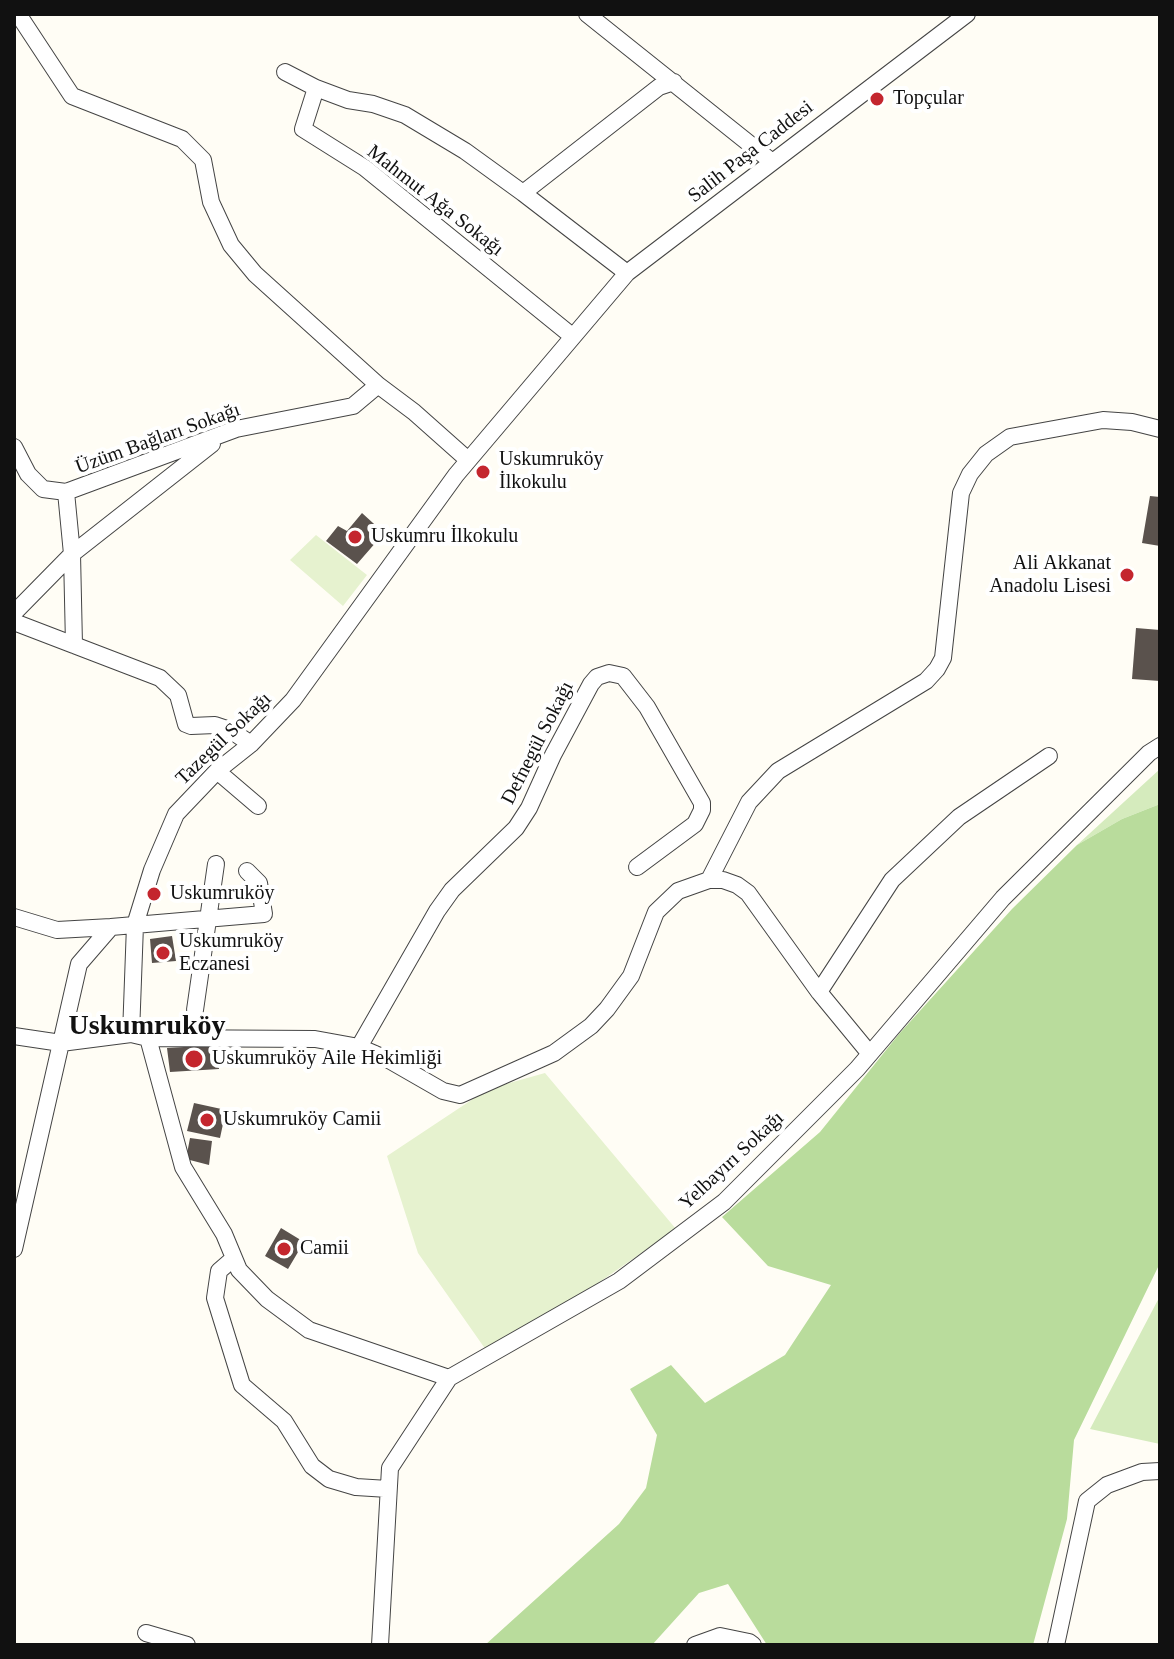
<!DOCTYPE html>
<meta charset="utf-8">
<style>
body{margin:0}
#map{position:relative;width:1174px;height:1659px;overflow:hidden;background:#fffdf5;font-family:Georgia,serif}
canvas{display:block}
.frame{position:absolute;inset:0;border:16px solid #111;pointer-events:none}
</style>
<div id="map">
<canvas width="1174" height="1659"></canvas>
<div class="frame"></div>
</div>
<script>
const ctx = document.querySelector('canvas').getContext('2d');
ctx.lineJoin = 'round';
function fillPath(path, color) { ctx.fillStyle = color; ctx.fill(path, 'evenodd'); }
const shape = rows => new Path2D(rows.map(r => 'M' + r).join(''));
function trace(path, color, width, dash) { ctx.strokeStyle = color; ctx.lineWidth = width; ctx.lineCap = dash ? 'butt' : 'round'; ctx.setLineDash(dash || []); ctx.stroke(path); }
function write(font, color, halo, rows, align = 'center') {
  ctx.font = font + ' Georgia,serif'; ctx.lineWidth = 8; ctx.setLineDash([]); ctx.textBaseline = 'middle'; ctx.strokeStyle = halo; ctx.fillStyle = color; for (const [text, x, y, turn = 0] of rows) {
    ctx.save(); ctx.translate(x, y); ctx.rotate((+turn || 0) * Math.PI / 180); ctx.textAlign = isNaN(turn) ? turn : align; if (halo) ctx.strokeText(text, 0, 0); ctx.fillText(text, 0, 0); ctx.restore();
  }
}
const green = shape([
 [1160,769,1160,804,1122,819,1077,845],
 [1160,1296,1160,1444,1090,1429]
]);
const forest = shape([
 [1160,804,1160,1263,1074,1440,1067,1519,1033,1645,767,1645,728,1584,699,1593,652,1645,485,1645,619,1524,646,1488,657,1435,630,1389,671,1365,705,1403,785,1355,831,1285,768,1266,722,1217,820,1132,899,1034,1012,909,1077,845,1122,819]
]);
const pitch = shape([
 [316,535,367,575,343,606,290,560],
 [545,1073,676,1229,588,1290,486,1350,418,1253,387,1156,488,1089]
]);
const building = shape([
 [1150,496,1160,497,1160,546,1142,543],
 [362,513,384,533,357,564,326,541,338,526,347,531],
 [1136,628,1160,630,1160,681,1132,679],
 [172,936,176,961,152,963,150,939],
 [218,1045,219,1069,170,1072,167,1048],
 [194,1103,226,1110,220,1138,187,1131],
 [190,1138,212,1141,209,1165,186,1159],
 [281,1228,304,1242,288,1269,265,1256]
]);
const minor = shape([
 [18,14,72,96,182,139,203,160,211,202,231,245,255,274,378,385,414,412,468,460],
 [587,14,771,161],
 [285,72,316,88,348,100,373,104,405,115,465,151,523,193,627,273],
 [316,88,303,129,365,168,572,336],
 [523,193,659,87,674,82],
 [14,447,28,474,43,489,66,492,236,429,353,406,378,385],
 [66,492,72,554,74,645],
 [14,613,72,554,212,444],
 [14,622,160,678,178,695,186,724,191,726,215,725,230,730,251,744],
 [217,771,258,806],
 [709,880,749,802,778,771,926,681,937,669,943,658,961,493,970,474,986,454,1010,437,1103,420,1132,422,1160,429],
 [14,917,57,930,111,927],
 [819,992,892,880,959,817,1049,756],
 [195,1010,216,864],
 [131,1034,135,925,152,870,176,814,217,771,251,744,293,700,456,475,627,273,967,14],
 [14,1036,61,1043,131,1034,148,1038,183,1167,224,1234,239,1270,267,1299,309,1330,449,1378],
 [148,1038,315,1039,359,1047,389,1060,443,1091,460,1095,554,1053,591,1026,607,1009,631,976,656,912,678,891,709,880,723,880,737,885,748,893,819,992,870,1054],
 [359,1047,437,911,452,890,516,828,529,808,553,755,591,684,597,677,609,673,623,676,647,707,702,803,702,810,695,824,637,867],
 [14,1249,79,964,111,927,264,914,259,883,247,871],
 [234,1258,219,1271,215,1298,242,1385,284,1421,312,1466,329,1479,356,1487,388,1489],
 [146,1633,187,1645],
 [380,1645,390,1468,449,1378,619,1281,724,1202,857,1069,1003,898,1149,753,1160,746],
 [695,1645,720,1636,749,1642,753,1645],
 [1056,1645,1087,1501,1107,1485,1142,1472,1160,1471]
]);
const markers = [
 [877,99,8,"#c4262e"],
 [483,472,8,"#c4262e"],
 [355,537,8,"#c4262e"],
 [1127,575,8,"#c4262e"],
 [154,894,8,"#c4262e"],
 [163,953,8,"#c4262e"],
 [194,1059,10,"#c4262e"],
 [207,1120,8,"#c4262e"],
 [284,1249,8,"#c4262e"]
];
const poiNames = [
 ["Topçular",893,99],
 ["Uskumruköy",499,460],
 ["İlkokulu",499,483],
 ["Uskumru İlkokulu",371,537],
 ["Ali Akkanat",1111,564,"right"],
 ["Anadolu Lisesi",1111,587,"right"],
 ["Uskumruköy",170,894],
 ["Uskumruköy",179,942],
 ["Eczanesi",179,965],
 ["Uskumruköy Aile Hekimliği",212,1059],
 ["Uskumruköy Camii",223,1120],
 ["Camii",300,1249]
];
const streetNames = [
 ["Salih Paşa Caddesi",751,152,-38],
 ["Mahmut Ağa Sokağı",435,201,38],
 ["Üzüm Bağları Sokağı",158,439,-20],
 ["Tazegül Sokağı",224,739,-44],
 ["Defnegül Sokağı",538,743,-63],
 ["Yelbayırı Sokağı",732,1161,-43]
];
const districtNames = [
 ["Uskumruköy",147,1027]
];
fillPath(green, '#d5ebbd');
fillPath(forest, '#b9dc9c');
fillPath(pitch, '#e6f2cf');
fillPath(building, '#5a524d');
trace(minor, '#444', 18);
trace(minor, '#fff', 16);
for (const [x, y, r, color] of markers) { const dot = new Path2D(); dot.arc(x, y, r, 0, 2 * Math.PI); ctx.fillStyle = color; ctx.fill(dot); trace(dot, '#fff', 3); }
write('20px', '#111', '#fff', poiNames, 'left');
write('20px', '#111', '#fff', streetNames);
write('bold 28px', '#111', '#fff', districtNames);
</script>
